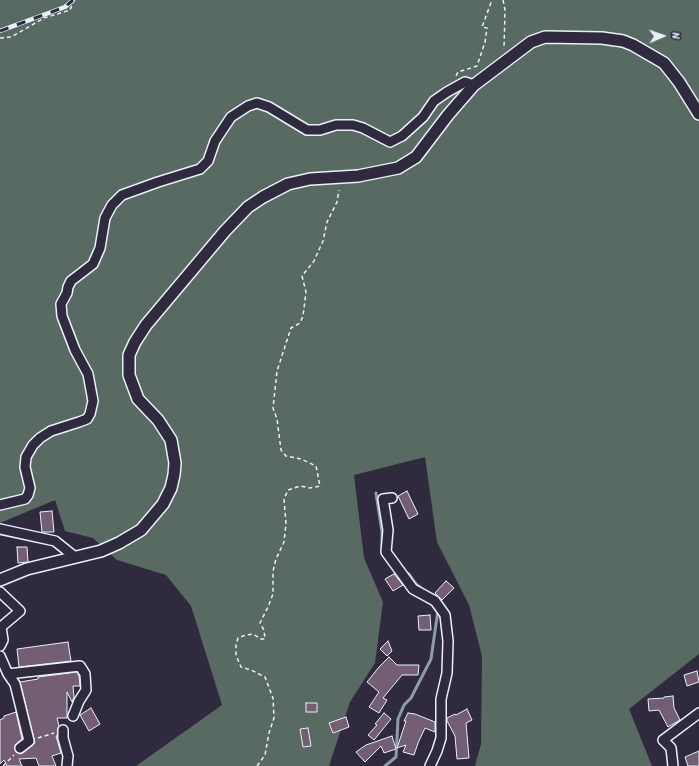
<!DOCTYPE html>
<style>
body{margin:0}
#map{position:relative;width:699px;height:766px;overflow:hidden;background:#2f2a3d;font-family:Kalam,sans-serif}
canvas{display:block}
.north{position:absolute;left:643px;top:16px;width:40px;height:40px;-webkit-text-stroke:3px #2f2a3d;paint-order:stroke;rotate:88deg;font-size:11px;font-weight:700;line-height:16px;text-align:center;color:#e8f1f8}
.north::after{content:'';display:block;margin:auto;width:14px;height:18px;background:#e8f1f8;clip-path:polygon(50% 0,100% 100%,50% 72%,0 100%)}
</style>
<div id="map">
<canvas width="699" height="766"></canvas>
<div class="north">N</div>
</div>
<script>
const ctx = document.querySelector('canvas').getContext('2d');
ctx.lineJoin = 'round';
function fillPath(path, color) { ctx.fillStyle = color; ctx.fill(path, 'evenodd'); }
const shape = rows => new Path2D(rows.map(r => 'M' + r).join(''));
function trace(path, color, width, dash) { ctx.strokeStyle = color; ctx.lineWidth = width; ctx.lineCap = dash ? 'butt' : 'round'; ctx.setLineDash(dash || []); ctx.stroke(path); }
const green = shape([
 [0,0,699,0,699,654,629,709,652,766,475,766,481,744,482,656,469,605,437,542,425,457,354,475,364,558,383,602,375,663,350,702,329,766,136,766,222,705,191,606,166,575,117,560,93,538,65,531,55,500,0,523]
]);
const stream = shape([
 [376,493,382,532,382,548],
 [404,572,409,574,416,584,426,592],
 [385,766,396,757,398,719,404,705,411,698,431,659,438,610]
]);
const building = shape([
 [407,491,418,514,409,519,398,496,407,491],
 [52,511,54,532,42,532,40,512,52,511],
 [17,547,27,547,28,562,18,563,17,547],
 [394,574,403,585,393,591,385,579,394,574],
 [446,581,454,588,442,600,435,593,446,581],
 [430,615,431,630,419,630,418,616,430,615],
 [388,641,392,651,387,656,380,649,388,641],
 [68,642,71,661,19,667,17,649,68,642],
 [389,657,397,665,419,665,418,675,402,675,383,698,387,700,379,713,369,707,379,692,367,682,379,667,389,657],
 [697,671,699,682,687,686,684,675,697,671],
 [77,672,79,676,80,686,73,686,74,697,72,702,67,692,67,718,57,718,59,726,57,736,56,736,61,753,52,756,56,766,39,766,36,758,19,759,22,766,7,766,4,760,0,764,0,720,4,718,4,716,16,712,22,739,15,745,16,752,20,754,23,753,35,743,20,682,38,679,38,677,77,672],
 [673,696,674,708,680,720,668,727,659,710,649,711,648,699,664,698,664,697,673,696],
 [306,703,317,703,317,712,306,712,306,703],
 [91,708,100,724,89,731,80,715,91,708],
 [467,709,472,720,466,723,469,758,457,759,455,736,447,721,447,718,455,714,456,715,467,709],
 [384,713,391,719,374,740,368,735,377,725,375,724,384,713],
 [408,713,415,714,435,722,435,732,425,728,418,743,414,755,403,752,406,745,397,748,406,721,404,721,408,713],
 [346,717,349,727,333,733,329,723,346,717],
 [308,728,311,746,303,747,300,729,308,728],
 [392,736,396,749,384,753,381,746,365,762,356,752,366,745,392,736],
 [699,751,699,766,688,766,685,757,699,751]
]);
const path = shape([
 [503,0,505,10,504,49],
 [0,38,11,37,44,18,70,10,74,0],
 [456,76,458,72,477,66,485,42,487,28,482,27,492,0],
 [38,738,54,733],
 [3,766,14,755],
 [257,766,265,755,269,733,274,718,273,698,265,677,251,670,241,667,236,655,236,645,238,638,246,635,253,634,261,639,265,639,264,630,260,623,268,607,273,594,273,571,276,559,284,542,286,524,284,499,288,490,300,486,310,488,320,486,316,466,301,459,286,456,281,450,277,419,273,408,277,371,291,328,300,323,303,316,306,292,302,276,314,261,323,241,327,222,337,202,339,190]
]);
const minor = shape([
 [392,498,383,499,388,530,386,552,413,589,435,601,445,615,448,641,447,673,441,699,441,738,437,751,430,766],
 [0,505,25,499,28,495,30,488,25,467,26,457,33,445,40,438,51,431,79,422,87,419,90,414,93,401,88,374,75,350,62,316,61,304,67,293,68,287,71,281,93,264,100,248,105,218,112,205,122,195,158,182,200,169,208,161,215,141,231,117,248,106,257,103,269,107,307,130,320,130,336,125,353,125,363,128,390,142,402,136,423,117,434,101,447,92,465,82,474,85],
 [0,529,55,541,75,557],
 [0,592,20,611,1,627,3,640,0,646],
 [0,656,8,674,15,684,29,741,20,748],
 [8,674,80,666,85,674,86,690,79,701,73,716],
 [63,730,63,738,68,756,67,766],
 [673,766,671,748,663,740,699,713]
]);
const tertiary = shape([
 [0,580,27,569,101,551,119,543,141,530,163,504,171,488,174,475,175,463,171,440,158,420,138,399,129,375,129,355,135,342,146,325,225,231,248,207,263,197,288,184,310,179,358,176,398,168,416,157,448,115,474,85,531,42,545,37,602,38,623,41,633,45,664,63,679,82,699,114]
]);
const rail = shape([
 [0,31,65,7,73,0]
]);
fillPath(green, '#596a62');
trace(stream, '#8e9bae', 3);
fillPath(building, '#745e74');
trace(building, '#e8f1f8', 1);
trace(minor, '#e8f1f8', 12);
trace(tertiary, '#e8f1f8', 14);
trace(path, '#e8f1f8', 1.5, [4, 3]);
trace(minor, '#2f2a3d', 9);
trace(tertiary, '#2f2a3d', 11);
trace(rail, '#e8f1f8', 4.5);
trace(rail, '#2f2a3d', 3, [9]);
</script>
